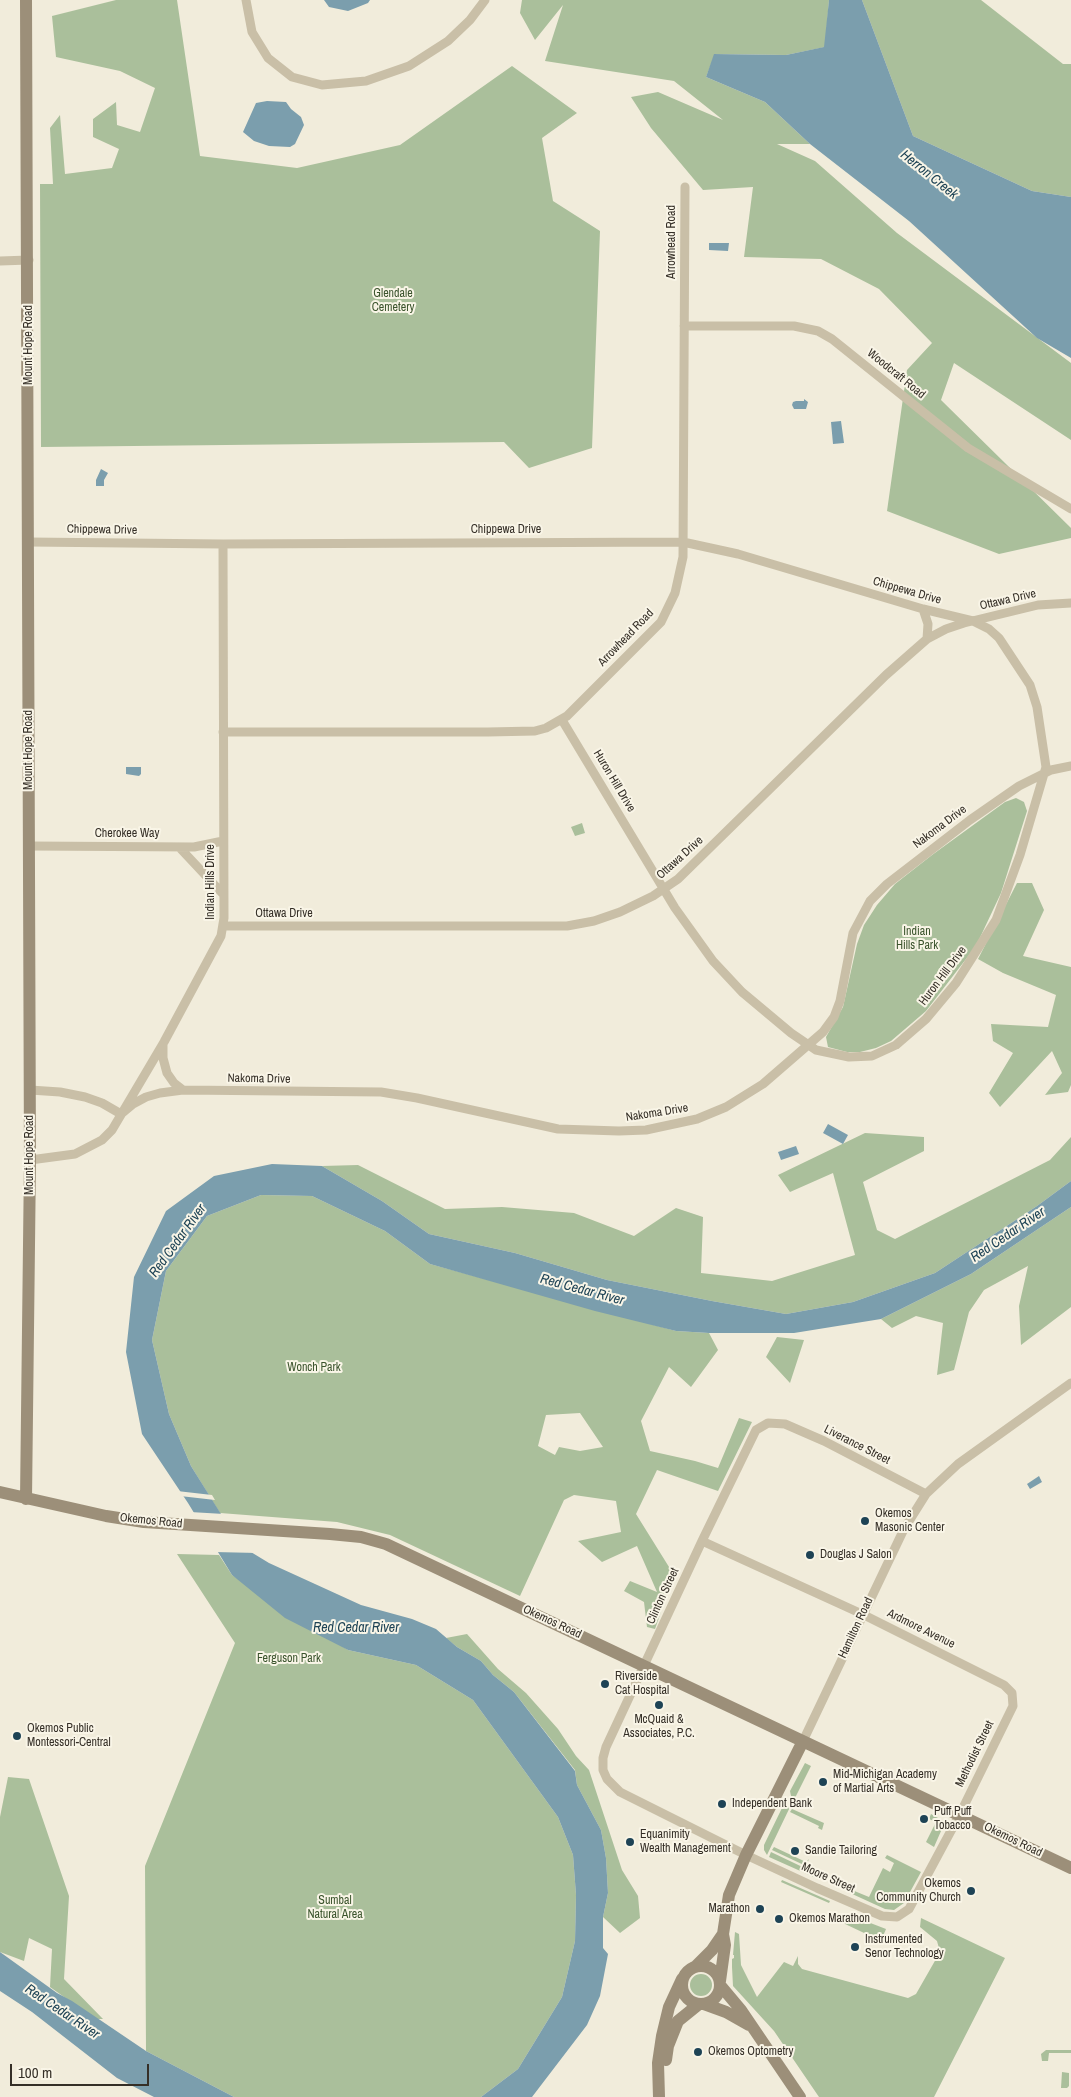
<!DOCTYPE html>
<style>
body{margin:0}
#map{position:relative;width:1071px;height:2097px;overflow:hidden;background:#f1ecdb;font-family:"Archivo Narrow",sans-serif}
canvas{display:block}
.scale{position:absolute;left:10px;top:2064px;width:139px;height:22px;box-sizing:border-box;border:2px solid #352f27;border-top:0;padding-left:6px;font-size:15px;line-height:18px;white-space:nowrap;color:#352f27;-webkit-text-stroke:4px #f9f5e7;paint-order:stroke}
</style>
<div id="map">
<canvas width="1071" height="2097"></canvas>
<div class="scale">100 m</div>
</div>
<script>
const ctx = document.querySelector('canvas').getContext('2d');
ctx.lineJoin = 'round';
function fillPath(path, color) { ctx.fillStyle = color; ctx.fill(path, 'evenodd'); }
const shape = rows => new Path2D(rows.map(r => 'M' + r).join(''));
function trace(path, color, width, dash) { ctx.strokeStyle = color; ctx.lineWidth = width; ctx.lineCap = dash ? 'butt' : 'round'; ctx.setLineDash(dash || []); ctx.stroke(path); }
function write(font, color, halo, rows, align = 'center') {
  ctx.font = font + ' "Archivo Narrow",sans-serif'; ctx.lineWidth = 4; ctx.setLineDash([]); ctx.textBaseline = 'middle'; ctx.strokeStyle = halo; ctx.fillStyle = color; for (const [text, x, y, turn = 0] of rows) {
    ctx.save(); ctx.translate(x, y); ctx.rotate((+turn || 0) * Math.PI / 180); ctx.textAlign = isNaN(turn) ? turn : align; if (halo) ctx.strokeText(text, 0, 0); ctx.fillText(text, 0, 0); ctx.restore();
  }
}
const green = shape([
 [116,0,177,0,200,156,297,168,400,145,512,66,577,113,542,138,553,201,600,231,592,448,529,468,504,442,41,447,40,184,53,184,50,128,60,115,65,174,112,168,119,149,93,137,93,119,116,102,117,125,140,132,155,88,120,71,56,57,52,16],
 [522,0,829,0,825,47,786,55,715,54,706,77,765,102,810,144,777,144,815,161,897,233,1071,363,1071,440,954,363,941,400,1071,528,1071,538,999,554,887,511,907,370,932,343,879,289,821,259,744,257,753,187,703,190,651,128,631,97,658,92,723,120,674,81,545,61,563,5,535,40,520,13],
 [862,0,981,0,1063,64,1071,64,1071,197,1032,191,913,136],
 [1016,798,1024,802,1027,811,1001,893,976,946,926,1011,891,1041,876,1048,860,1052,847,1052,828,1047,826,1037,843,1007,857,944,864,925,877,905,895,884,932,855,1005,802],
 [582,823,585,833,575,836,571,827],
 [1017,883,1032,883,1044,910,1023,956,1071,967,1071,1085,1068,1092,1045,1095,1062,1073,1052,1051,1000,1107,989,1093,1013,1053,993,1041,991,1024,1048,1027,1056,995,1003,973,978,959],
 [865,1133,924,1137,924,1151,863,1182,877,1230,895,1239,1050,1160,1071,1137,1071,1181,1037,1206,935,1273,853,1302,786,1314,712,1301,607,1280,515,1253,429,1234,382,1201,322,1166,358,1165,445,1209,502,1207,574,1213,634,1236,676,1208,703,1217,701,1273,772,1281,855,1255,833,1173,790,1192,778,1175],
 [261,1195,312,1196,385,1231,430,1264,676,1331,709,1333,718,1350,691,1387,669,1367,641,1421,650,1451,695,1461,718,1468,739,1418,752,1422,718,1491,657,1470,636,1514,674,1575,655,1629,647,1627,644,1602,624,1591,630,1581,657,1592,637,1546,602,1562,578,1541,621,1532,616,1501,574,1495,564,1500,520,1596,390,1535,337,1522,220,1513,191,1466,169,1414,152,1340,166,1271,207,1216],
 [580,1413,603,1447,580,1451,559,1447,555,1455,538,1446,546,1415],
 [1071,1207,1071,1307,1021,1345,1019,1306,1028,1266,984,1290,969,1312,954,1370,937,1375,943,1323,916,1316,892,1328,881,1319,971,1274],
 [777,1337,804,1340,790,1383,766,1357],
 [177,1554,219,1555,232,1575,348,1650,416,1665,473,1700,558,1817,573,1855,576,1895,575,1941,562,1997,518,2069,481,2097,234,2097,146,2051,145,1866,235,1643],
 [467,1634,498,1669,526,1693,558,1729,576,1756,589,1770,622,1870,638,1896,640,1918,620,1933,603,1917,608,1893,606,1858,601,1830,577,1785,575,1770,514,1692,493,1675,481,1661,457,1647,446,1638],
 [805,1763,811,1766,795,1798,791,1796,790,1791],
 [8,1777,29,1779,69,1896,64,1979,103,2019,95,2019,50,1987,52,1949,29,1938,24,1961,0,1952,0,1817],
 [785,1806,790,1807,767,1855,764,1850,764,1845,782,1808],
 [792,1809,824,1823,822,1830,818,1828,819,1826,790,1812],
 [931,1814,945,1822,934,1847,926,1842,936,1822,929,1819],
 [774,1847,806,1862,809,1859,806,1866,772,1850],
 [771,1852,813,1872,816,1874,816,1878,769,1857],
 [887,1855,921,1872,904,1903,894,1910,885,1909,850,1893,852,1890,869,1897,883,1868,890,1872,894,1863,885,1858],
 [782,1880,830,1901,829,1903,781,1882],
 [847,1914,886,1929,881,1941,843,1923],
 [921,1918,1005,1958,934,2097,819,2097,774,2031,733,1986,732,1967,732,1959,734,1958,734,1955,733,1955,735,1932,739,1934,741,1965,757,1997,784,1962,793,1966,798,1956,798,1964,802,1969,908,1998,916,1994,940,1952,937,1941,920,1927],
 '690 1985a11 11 0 1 1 22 0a11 11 0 1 1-22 0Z',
 [1046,2050,1071,2050,1071,2053,1049,2053,1048,2061,1042,2061,1041,2054],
 [1062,2072,1069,2073,1069,2086,1067,2088,1061,2088]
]);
const water = shape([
 [324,0,370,0,368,3,348,11,329,7],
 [829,0,862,0,913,136,1032,191,1071,197,1071,358,1037,338,909,221,810,144,765,102,706,77,714,54,786,55,824,47],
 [267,101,286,102,291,109,301,117,304,125,295,144,290,147,269,146,254,141,243,132,256,103],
 [709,243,729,243,728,251,709,250],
 [804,399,808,402,806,409,794,409,792,405,793,402,796,401,804,401],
 [841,421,844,443,833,444,831,422],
 [101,469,108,473,104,480,104,486,96,486,96,480],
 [126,767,141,767,141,774,139,776,126,774],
 [828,1124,848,1135,843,1144,823,1133],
 [796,1146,799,1154,781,1160,778,1152],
 [272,1164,322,1166,382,1201,429,1234,515,1253,607,1280,712,1301,786,1314,853,1302,935,1273,1037,1206,1071,1181,1071,1207,971,1274,881,1319,794,1333,709,1333,676,1331,595,1311,430,1264,385,1231,312,1196,261,1195,207,1216,166,1271,152,1340,169,1414,191,1466,241,1546,269,1563,361,1605,412,1619,436,1629,457,1647,481,1661,493,1675,514,1692,575,1771,577,1785,601,1830,606,1858,608,1893,603,1917,603,1948,608,1954,600,1996,587,2025,532,2097,481,2097,518,2069,562,1997,575,1941,576,1895,573,1855,558,1817,473,1700,416,1665,348,1650,285,1618,232,1575,188,1503,142,1434,126,1352,134,1277,166,1211,214,1176],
 [1039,1476,1042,1482,1030,1489,1027,1484],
 [0,1952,57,1993,72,2001,146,2051,234,2097,154,2097,117,2078,32,2012,0,1991]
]);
const pier = shape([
 [177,1491,212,1495,215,1500,180,1496],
 [190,1512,224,1514,243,1544,258,1553,214,1552]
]);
const street = shape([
 [246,0,252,32,268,58,292,77,322,85,366,81,409,66,448,41,470,20,485,0],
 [0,261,29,260],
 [684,326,794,326,818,331,832,339,968,448,1071,509],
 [29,542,223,544,683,542,738,554,923,609,973,621,989,629,999,638,1030,685,1037,707,1046,767,1020,855,996,920,956,983,926,1019,896,1045,872,1056,849,1057,816,1050,791,1033,742,992,713,961,675,908,562,720],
 [923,609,928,624,927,639],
 [223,732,488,732,535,731,546,728,567,716,661,622,675,593,683,557,685,187],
 [29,846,194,847,223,841],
 [179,847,223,894],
 [223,926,567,926,594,921,620,912,653,896,678,879,886,675,927,639,946,629,964,623,1038,605,1071,603],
 [163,1045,163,1058,167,1073,174,1083,183,1090],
 [30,1090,60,1092,85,1097,102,1103,121,1114,133,1104,146,1097,160,1093,183,1090,381,1092,417,1098,558,1129,619,1131,646,1130,697,1119,726,1107,763,1084,823,1032,834,1017,840,1001,853,933,870,901,887,884,970,820,1019,786,1051,770,1071,766],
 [30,1160,75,1154,102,1140,112,1130,164,1042,221,936,224,918,223,544],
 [702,1541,862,1614,1004,1685,1012,1693,1013,1706,960,1814,909,1909,897,1917,882,1916,817,1888,746,1855,620,1792,607,1779,603,1770,603,1758,606,1747,702,1541,756,1430,768,1423,785,1424,824,1441,926,1494],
 [803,1741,904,1529,926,1494,958,1464,1071,1383]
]);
const secondary = shape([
 [0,1492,106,1516,144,1522,330,1534,361,1537,386,1544,1071,1868],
 [26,1499,30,1160,26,0],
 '682 1985a19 19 0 1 1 38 0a19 19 0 1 1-38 0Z',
 [696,1966,712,1950,723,1934],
 [720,1981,725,1945,723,1934,729,1895,746,1855,803,1741],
 [720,1985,741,2010,800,2097],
 [704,2004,726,2012,749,2025],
 [666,2060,668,2046,678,2021,699,2004],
 [659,2097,658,2063,662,2036,669,2007,682,1979]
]);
const markers = [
 [865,1521,5,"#1e4355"],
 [810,1555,5,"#1e4355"],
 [605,1684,5,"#1e4355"],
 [659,1705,5,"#1e4355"],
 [17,1736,5,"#1e4355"],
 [823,1782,5,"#1e4355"],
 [722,1804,5,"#1e4355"],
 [924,1819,5,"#1e4355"],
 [630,1842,5,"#1e4355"],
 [795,1851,5,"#1e4355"],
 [971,1891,5,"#1e4355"],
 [760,1909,5,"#1e4355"],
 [779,1919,5,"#1e4355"],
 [855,1947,5,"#1e4355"],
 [698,2052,5,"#1e4355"]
];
const streetNames = [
 ["Arrowhead Road",672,242,-90],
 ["Mount Hope Road",29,345,-90],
 ["Woodcraft Road",896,374,39],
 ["Chippewa Drive",102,530,1],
 ["Chippewa Drive",506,530],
 ["Chippewa Drive",907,591,16],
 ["Ottawa Drive",1008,600,-13],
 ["Arrowhead Road",626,638,-46],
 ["Mount Hope Road",29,750,-90],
 ["Huron Hill Drive",614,781,59],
 ["Nakoma Drive",940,827,-37],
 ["Cherokee Way",127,834],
 ["Ottawa Drive",680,858,-42],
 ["Indian Hills Drive",211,882,-90],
 ["Ottawa Drive",284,914],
 ["Huron Hill Drive",943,976,-53],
 ["Nakoma Drive",259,1079,1],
 ["Nakoma Drive",657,1113,-9],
 ["Mount Hope Road",30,1155,-90],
 ["Liverance Street",857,1445,27],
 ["Okemos Road",151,1521,6],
 ["Clinton Street",663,1596,-65],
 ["Okemos Road",552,1622,25],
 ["Hamilton Road",856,1628,-65],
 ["Ardmore Avenue",921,1629,26],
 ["Methodist Street",975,1754,-64],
 ["Okemos Road",1013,1840,26],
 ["Moore Street",828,1878,24]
];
const parkNames = [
 ["Glendale",393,294],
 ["Cemetery",393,308],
 ["Indian",917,932],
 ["Hills Park",917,946],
 ["Wonch Park",314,1368],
 ["Ferguson Park",289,1659],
 ["Sumbal",335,1901],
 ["Natural Area",335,1915]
];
const poiNames = [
 ["Okemos",875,1514],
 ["Masonic Center",875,1528],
 ["Douglas J Salon",820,1555],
 ["Riverside",615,1677],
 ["Cat Hospital",615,1691],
 ["McQuaid &",659,1720,"center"],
 ["Associates, P.C.",659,1734,"center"],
 ["Okemos Public",27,1729],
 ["Montessori-Central",27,1743],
 ["Mid-Michigan Academy",833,1775],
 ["of Martial Arts",833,1789],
 ["Independent Bank",732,1804],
 ["Puff Puff",934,1812],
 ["Tobacco",934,1826],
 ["Equanimity",640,1835],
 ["Wealth Management",640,1849],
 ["Sandie Tailoring",805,1851],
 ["Okemos",961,1884,"right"],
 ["Community Church",961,1898,"right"],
 ["Marathon",750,1909,"right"],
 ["Okemos Marathon",789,1919],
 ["Instrumented",865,1940],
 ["Senor Technology",865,1954],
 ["Okemos Optometry",708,2052]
];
const waterNames = [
 ["Herron Creek",929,175,39],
 ["Red Cedar River",1008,1235,-34],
 ["Red Cedar River",178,1241,-54],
 ["Red Cedar River",582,1290,15],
 ["Red Cedar River",356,1628],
 ["Red Cedar River",62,2012,34]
];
fillPath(green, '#aabf9b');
fillPath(water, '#7b9ead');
fillPath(pier, '#f1ecdb');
trace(street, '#c9bfa7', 9);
trace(secondary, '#9c8f79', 12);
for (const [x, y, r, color] of markers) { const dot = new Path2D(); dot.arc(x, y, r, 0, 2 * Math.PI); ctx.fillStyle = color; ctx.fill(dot); trace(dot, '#f9f5e7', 2); }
write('12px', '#352f27', '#f9f5e7', streetNames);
write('12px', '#3a532c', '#f9f5e7', parkNames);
write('12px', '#352f27', '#f9f5e7', poiNames, 'left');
write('italic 14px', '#1e4355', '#f9f5e7', waterNames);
</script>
